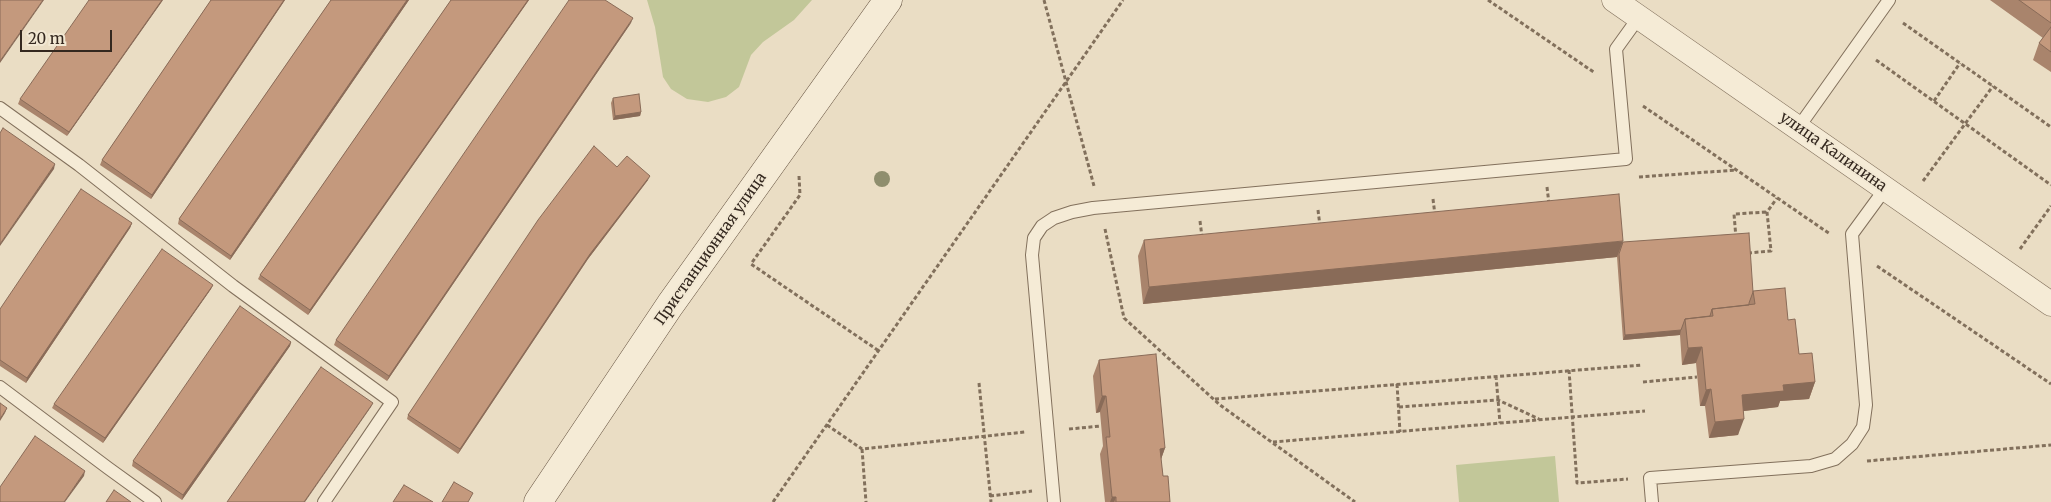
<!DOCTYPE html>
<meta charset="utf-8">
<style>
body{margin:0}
#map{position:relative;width:2051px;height:502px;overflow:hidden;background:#eaddc4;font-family:Merriweather,serif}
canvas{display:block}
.scale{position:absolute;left:20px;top:30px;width:92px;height:22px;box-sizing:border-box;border:2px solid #34281f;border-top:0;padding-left:6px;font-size:15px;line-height:18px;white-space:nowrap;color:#34281f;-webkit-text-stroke:4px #f2e8d3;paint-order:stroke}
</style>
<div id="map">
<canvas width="2051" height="502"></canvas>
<div class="scale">20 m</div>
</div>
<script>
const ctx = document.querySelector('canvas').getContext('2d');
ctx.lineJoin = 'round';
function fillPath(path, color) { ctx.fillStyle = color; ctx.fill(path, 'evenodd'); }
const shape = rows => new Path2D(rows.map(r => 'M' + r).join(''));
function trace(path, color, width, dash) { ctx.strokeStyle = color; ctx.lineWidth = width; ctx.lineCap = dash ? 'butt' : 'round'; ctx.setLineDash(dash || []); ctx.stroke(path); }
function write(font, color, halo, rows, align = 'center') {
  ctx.font = font + ' Merriweather,serif'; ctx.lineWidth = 4; ctx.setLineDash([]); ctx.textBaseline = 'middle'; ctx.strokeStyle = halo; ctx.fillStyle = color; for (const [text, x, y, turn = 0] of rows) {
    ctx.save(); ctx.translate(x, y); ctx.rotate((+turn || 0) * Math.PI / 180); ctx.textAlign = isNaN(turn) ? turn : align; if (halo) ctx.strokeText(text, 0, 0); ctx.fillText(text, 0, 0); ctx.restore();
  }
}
const green = shape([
 [647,0,812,0,794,20,763,42,751,55,739,87,726,97,708,102,687,99,671,89,663,77,655,27],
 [1555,456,1559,502,1459,502,1456,465]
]);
const path = shape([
 [1044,0,1094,186],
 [1488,0,1595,73],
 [1903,23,2051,127],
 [1876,60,2051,185],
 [1934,101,1960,63],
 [1643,106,1830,234],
 [799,176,800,195,751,264,879,351],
 [1639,177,1737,170],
 [1923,181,1993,86],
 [1547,187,1549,204],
 [1433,199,1435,215],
 [1318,210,1320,226],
 [1200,221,1202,237],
 [1105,229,1124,318,1220,405,1355,502],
 [1736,238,1734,214,1767,212],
 [2020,249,2051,206],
 [1748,253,1771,251,1767,212,1777,198],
 [1877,266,2051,384],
 [1569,370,1577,483,1628,479],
 [1496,376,1500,423],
 [1643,382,1697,377],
 [979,383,991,502],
 [1397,384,1400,432],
 [1215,399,1642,365],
 [1399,407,1498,400,1539,419],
 [827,425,862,449,1025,432],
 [1069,429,1101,426],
 [1273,442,1645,411],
 [862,449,866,502],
 [1867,461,2051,445],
 [990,496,1032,491],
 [773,502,1123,0]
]);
const service = shape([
 [0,108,79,165,233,286,392,402,324,502],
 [1798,128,1889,0],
 [0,387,108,468,155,502],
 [1054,502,1032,255,1034,238,1042,226,1054,218,1072,212,1093,208,1626,159,1616,49,1639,17],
 [1652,502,1650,478,1811,466,1835,459,1852,444,1863,427,1866,405,1852,234,1885,189]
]);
const minor = shape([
 [1614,0,2051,304]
]);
const secondary = shape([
 [538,502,670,305,888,0]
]);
const trees = [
 [882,179]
];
const wall = shape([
 [163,0,67,136,18,104,20,99],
 [211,0,285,0,151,199,100,165,102,160],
 [331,0,409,0,230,260,178,224,179,219],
 [451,0,529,0,308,315,258,279,260,275],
 [1990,0,2051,0,2051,72,2033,60,2039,43,2043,38],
 [631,23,387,381,334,345,336,340],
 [613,98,641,112,640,116,613,120,611,103],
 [617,167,648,180,588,259,458,454,407,419,408,415],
 [132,223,130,228,26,383,0,366,0,309],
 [1144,240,1623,242,1753,292,1788,320,1799,354,1815,382,1809,399,1780,401,1778,407,1743,411,1738,435,1709,438,1705,406,1700,406,1696,363,1682,365,1680,335,1623,340,1617,257,1143,304,1138,256],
 [213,285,211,289,103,443,52,408,54,404],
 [291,342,290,346,182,500,132,466,133,461],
 [1099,360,1165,448,1161,459,1163,476,1170,502,1105,502,1100,454,1103,446,1100,412,1096,413,1093,376]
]);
const shadedWall = shape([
 [43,0,44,0,0,63,0,61],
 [162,0,163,0,67,136,69,132],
 [284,0,285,0,151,199,152,195],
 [407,0,409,0,230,260,231,256],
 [528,0,529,0,308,315,310,310],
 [633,18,631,23,387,381,389,376],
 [641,112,640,116,613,120,615,116],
 [55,164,54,169,0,246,0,244],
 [650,176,648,180,588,259,458,454,460,449,590,254],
 [132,223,130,228,26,383,27,378],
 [1623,241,1617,257,1143,304,1149,287],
 [213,285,211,289,103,443,105,438],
 [1681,330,1680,335,1623,340,1625,335],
 [291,342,290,346,182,500,183,495],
 [1702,347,1696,363,1682,365,1688,348],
 [1815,382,1809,399,1780,401,1778,407,1736,412,1742,395,1783,385],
 [1711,389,1705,406,1700,406,1706,390],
 [1102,396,1106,396,1100,412,1096,413],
 [373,403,371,407,305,502,304,502],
 [7,408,5,413,0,421,0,419],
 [1744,419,1738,435,1709,438,1715,422],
 [1165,448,1159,465,1160,449],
 [85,471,84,476,65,502,64,502],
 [1112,497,1116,497,1114,502,1110,502]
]);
const building = shape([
 [0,0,43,0,0,61,0,0],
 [89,0,162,0,69,132,20,99,89,0],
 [211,0,284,0,152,195,102,160,211,0],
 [331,0,407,0,231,256,179,219,331,0],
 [451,0,528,0,310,310,260,275,451,0],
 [569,0,605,0,633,18,389,376,336,340,569,0],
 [2019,0,2051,0,2051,23,2019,0],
 [2051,27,2051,52,2039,43,2051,27],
 [639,94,641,112,615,116,613,98,639,94],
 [3,128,55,164,0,244,0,133,3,128],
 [594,146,617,167,627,156,650,176,590,254,460,449,408,415,538,220,594,146],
 [81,189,132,223,27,378,0,360,0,309,81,189],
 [1619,194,1623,241,1149,287,1144,240,1619,194],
 [1749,233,1753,292,1749,303,1749,305,1712,309,1710,316,1685,319,1681,330,1625,335,1619,254,1623,242,1749,233],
 [162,249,213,285,105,438,54,404,162,249],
 [1785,288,1788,320,1795,319,1799,354,1812,353,1815,382,1783,385,1784,391,1742,395,1744,419,1715,422,1711,389,1706,390,1702,347,1688,348,1685,319,1713,316,1712,309,1755,304,1753,291,1785,288],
 [240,306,291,342,183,495,133,461,240,306],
 [1156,354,1165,448,1160,449,1163,476,1168,476,1170,502,1116,502,1116,497,1112,497,1106,437,1110,437,1106,396,1102,396,1099,360,1156,354],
 [321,367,373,403,304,502,227,502,321,367],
 [0,403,7,408,0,419,0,403],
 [35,436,85,471,64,502,0,502,0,487,35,436],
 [454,482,473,493,468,502,442,502,454,482],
 [404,485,433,502,393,502,404,485],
 [114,490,131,502,106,502,114,490]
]);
const streetNames = [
 ["улица Калинина",1833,152,35],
 ["Пристанционная улица",711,249,-55]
];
fillPath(green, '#c2c799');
trace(service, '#82705c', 14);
trace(minor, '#82705c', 25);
trace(secondary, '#64513f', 29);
trace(path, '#82705c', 3, [4, 2.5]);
trace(service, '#f5ebd6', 12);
trace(minor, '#f5ebd6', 24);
trace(secondary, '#f5ebd6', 28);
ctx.fillStyle = '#8f8e6e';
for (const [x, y] of trees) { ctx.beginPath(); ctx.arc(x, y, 8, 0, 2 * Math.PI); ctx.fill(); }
fillPath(wall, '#a9846c');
fillPath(shadedWall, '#896b58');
fillPath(building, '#c4997d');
trace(building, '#896b58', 1);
write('15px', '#34281f', '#f2e8d3', streetNames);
</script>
